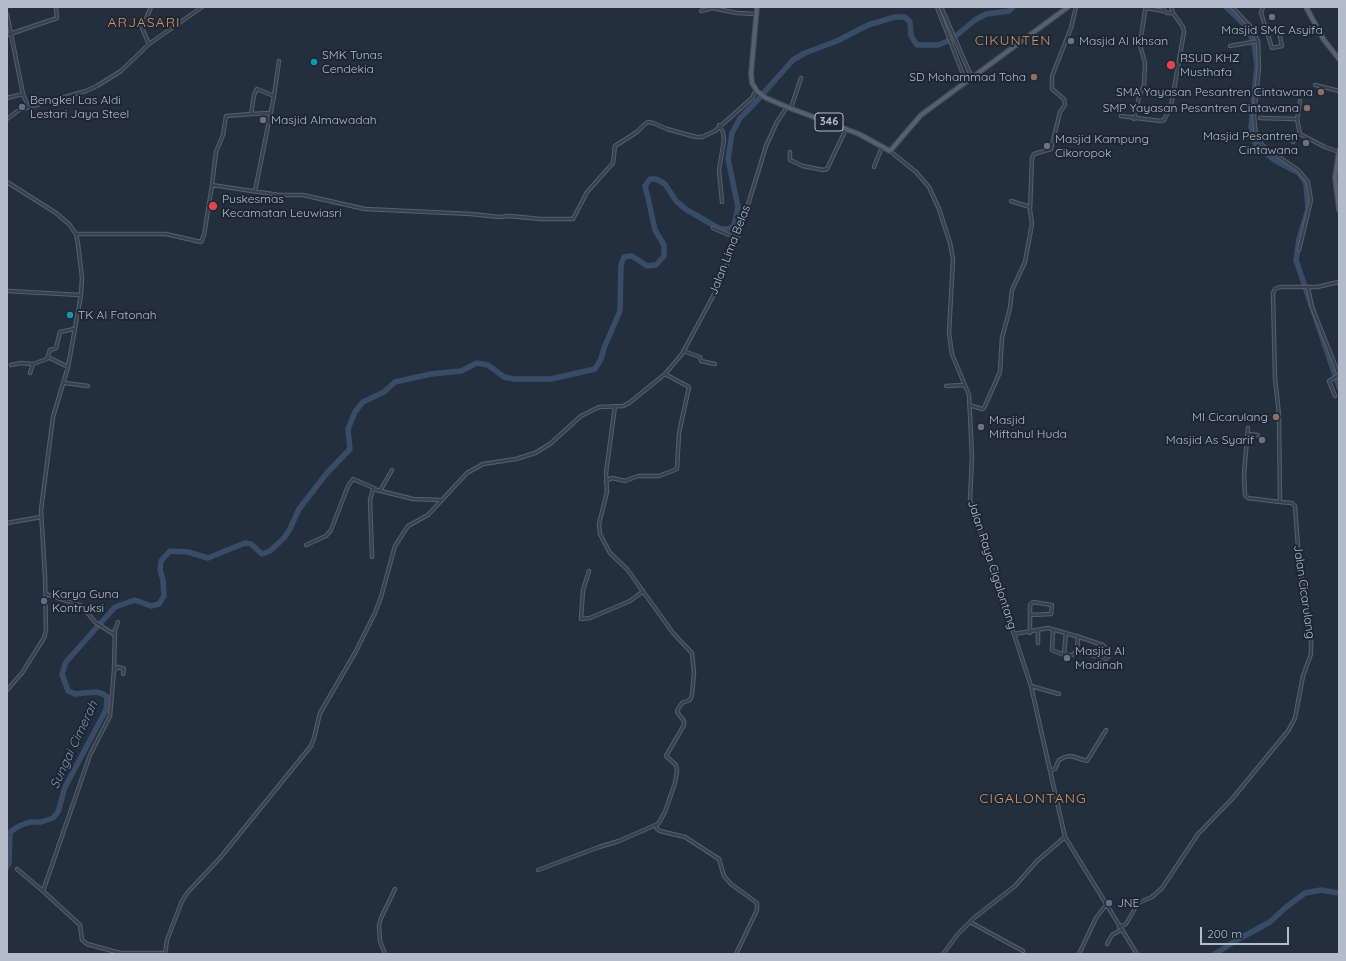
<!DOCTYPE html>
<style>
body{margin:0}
#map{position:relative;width:1346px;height:961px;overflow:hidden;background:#242f3e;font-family:Quicksand,sans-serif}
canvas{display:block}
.frame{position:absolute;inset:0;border:8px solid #b4bcc9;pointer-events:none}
.scale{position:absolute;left:1200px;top:927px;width:89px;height:18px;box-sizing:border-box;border:2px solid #b4bcc9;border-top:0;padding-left:5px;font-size:12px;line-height:14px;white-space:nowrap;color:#b4bcc9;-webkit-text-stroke:3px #1d2633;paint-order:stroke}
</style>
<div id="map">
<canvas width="1346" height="961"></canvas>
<div class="frame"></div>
<div class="scale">200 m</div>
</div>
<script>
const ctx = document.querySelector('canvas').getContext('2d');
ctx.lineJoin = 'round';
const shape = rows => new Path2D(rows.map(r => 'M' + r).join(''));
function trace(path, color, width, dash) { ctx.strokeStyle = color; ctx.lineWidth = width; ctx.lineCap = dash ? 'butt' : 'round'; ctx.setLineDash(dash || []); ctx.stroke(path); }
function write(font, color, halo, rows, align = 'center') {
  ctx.font = font + ' Quicksand,sans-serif'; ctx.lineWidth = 4; ctx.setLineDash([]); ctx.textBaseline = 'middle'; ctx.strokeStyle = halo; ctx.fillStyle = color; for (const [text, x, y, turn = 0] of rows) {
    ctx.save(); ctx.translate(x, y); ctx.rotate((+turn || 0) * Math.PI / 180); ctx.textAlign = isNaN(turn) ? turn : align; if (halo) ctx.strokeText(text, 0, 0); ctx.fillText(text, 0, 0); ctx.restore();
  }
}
const river = shape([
 [1226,7,1247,27,1254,44,1257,65,1251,127,1256,146,1276,161,1299,173,1306,183,1308,209,1299,239,1296,260,1339,387],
 [7,867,9,863,10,832,19,826,30,822,41,822,53,818,58,812,65,787,106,710,107,697,103,694,96,692,75,694,68,691,62,674,66,662,115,607,135,600,151,606,159,604,164,596,163,580,160,570,161,561,170,551,188,552,208,558,245,543,251,544,262,554,270,551,284,538,290,529,299,509,327,473,350,449,348,429,355,412,363,402,384,392,395,382,431,374,461,371,477,363,488,365,504,377,514,379,551,379,595,369,601,359,604,348,620,311,621,265,624,257,632,256,647,266,656,265,664,256,664,245,655,230,648,198,645,186,650,179,656,179,665,184,676,201,687,210,720,229,728,229,734,226,738,207,728,159,732,133,740,118,753,105,793,60,805,53,837,41,868,25,895,17,905,17,910,22,911,36,917,45,938,45,951,40,975,20,986,14,1009,11,1013,7],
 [1215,954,1235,941,1270,922,1285,908,1305,893,1321,890,1339,893]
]);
const street = shape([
 [937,7,966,82],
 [941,7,972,78],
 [1171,7,1173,13],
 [1232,7,1250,26,1258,41,1259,67,1254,116,1256,135,1262,145,1298,170,1308,182,1311,200,1299,250],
 [1263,7,1261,13,1272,48,1282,46,1279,32],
 [701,11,712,8,737,13,757,14],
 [7,14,23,94,28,106],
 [7,35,57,18,56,7],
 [149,44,142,28,151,7],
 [1230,46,1258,41],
 [1315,85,1339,91],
 [274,96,257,89,254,95,251,114,226,116,223,135,216,152,212,185,279,195,303,195,365,209,471,214,499,217,509,216,541,219,573,219,587,192,613,163,615,146,637,132,645,124,648,122,653,123,667,129,696,137,702,137,715,131,752,98,756,90],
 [7,98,23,94],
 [791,108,801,78],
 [251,114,271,113],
 [1121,116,1160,121,1164,120,1171,106,1184,32,1183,27,1173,13,1167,13,1164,11,1163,7],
 [1260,118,1297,119],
 [7,119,19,110,86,91,97,86,121,71,149,44,202,7],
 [1134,119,1139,97,1144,85,1145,63,1140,45,1145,10,1146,8,1163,11],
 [719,125,723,132,724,140,719,170,722,202],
 [1300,134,1297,119,1300,101],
 [1293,142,1296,135,1300,134,1325,147,1339,152],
 [890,151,916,172,929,187,939,209,950,243,953,259,949,333,952,354,969,395,972,457,970,500,1031,686,1065,837,1137,954],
 [790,152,790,160,803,166,823,170,827,169,846,129],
 [874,167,882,147],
 [7,182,56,213,69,224,76,234,78,244,82,278,81,295,68,367,53,417,41,510,45,576,46,630,44,638,22,673,7,690],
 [255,191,274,96,279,61],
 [1011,201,1030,207],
 [713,228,729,235,739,234],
 [76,234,166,234,201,242,204,235,212,185],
 [1308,288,1312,307,1339,375,1329,381,1335,396],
 [7,291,81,295],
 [683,351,700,357,701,361,715,364],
 [48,357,68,367],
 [11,365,21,363,32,364],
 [30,373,33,364,47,359,50,350,56,348,60,332,74,329],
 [65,383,88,386],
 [946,386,964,385],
 [969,405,982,409,984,408,1000,372,1002,338,1010,308,1012,290,1025,262,1032,224,1030,210,1032,158,1034,154,1051,149,1060,112,1065,105,1064,99,1052,89,1052,76,1071,28,1076,7],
 [1248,428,1244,474,1245,495,1248,498,1280,502],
 [1248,434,1258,435],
 [606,481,612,478,625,481,638,476,659,476,677,469,679,433,689,387,665,374],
 [380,491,392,470],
 [7,523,41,517],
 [306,545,326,536,331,530,348,486,353,479,374,488],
 [372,557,370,500,373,489,413,499,441,500],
 [589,571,583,590,581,619,590,618,630,601,642,592],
 [46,594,82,606,95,622,115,635],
 [1030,615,1051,614,1052,605,1033,602,1030,605,1030,633],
 [1053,630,1052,650,1064,655],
 [1038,631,1038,643],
 [1014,634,1048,628,1079,637,1103,645,1108,650,1110,654,1108,657,1106,659,1077,651,1072,655,1064,655,1066,633],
 [1077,651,1078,636],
 [114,670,115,630,118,622],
 [123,674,124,669,118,667,114,670,110,716,90,755,43,891,80,925,82,940,87,944,120,953,165,953],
 [1031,686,1059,694],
 [1050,771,1055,769,1059,760,1065,757,1071,756,1087,761,1106,730],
 [656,825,657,829,660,831,685,837,719,859,724,876,731,884,757,903,757,910,736,954],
 [17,869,43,891],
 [538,870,599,847,619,841,658,824,665,812,675,783,677,771,676,765,666,756,684,725,684,721,677,712,678,709,682,703,690,700,692,695,694,673,692,653,673,633,627,569,610,553,600,534,599,524,607,492,606,473,615,406],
 [970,922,1023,951],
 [1119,927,1126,924,1138,903,1152,897,1162,888,1198,834,1232,799,1288,731,1295,718,1303,676,1311,654,1311,639,1299,561,1295,506,1292,503,1280,502,1279,415,1275,378,1273,293,1275,289,1280,287,1317,287,1339,282],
 [1107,944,1112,935,1121,930],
 [165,954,167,940,182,901,188,892,220,858,311,746,314,738,320,713,355,653,375,613,381,597,395,546,408,526,428,515,467,473,483,464,516,459,535,453,550,444,581,416,599,407,623,406,629,403,665,374,682,354,719,285,739,234,766,146,777,122,787,107],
 [385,954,380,941,379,925,381,918,395,889],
 [943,954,958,934,974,918,1015,886,1037,861,1065,837],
 [1079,954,1096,918,1106,905]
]);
const primary = shape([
 [757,7,751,74,752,83,757,91,766,98,787,107,859,134,890,151,921,115,1068,7],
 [1306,7,1324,40,1339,59],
 [1339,150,1335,178,1339,210]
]);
const markers = [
 [1272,17,4,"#6b7280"],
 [1071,41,4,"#6b7280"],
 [314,62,4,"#0f9aa8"],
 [1171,65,5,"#e0444e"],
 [1034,77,4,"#8d6e63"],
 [1321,92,4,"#8d6e63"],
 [22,107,4,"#5c6f8a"],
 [1307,108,4,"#8d6e63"],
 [263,120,4,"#6b7280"],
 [1306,143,4,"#6b7280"],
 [1047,146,4,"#6b7280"],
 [213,206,5,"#e0444e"],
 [70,315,4,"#0f9aa8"],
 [1276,417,4,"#8d6e63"],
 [981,427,4,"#6b7280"],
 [1262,440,4,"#6b7280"],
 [44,601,4,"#5c6f8a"],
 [1067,658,4,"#6b7280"],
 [1109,903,4,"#5c6f8a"]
];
const shields = [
 [829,122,28]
];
const shieldNames = [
 ["346",829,122]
];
const poiNames = [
 ["Masjid SMC Asyifa",1272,30,"center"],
 ["Masjid Al Ikhsan",1079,41],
 ["SMK Tunas",322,55],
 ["Cendekia",322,69],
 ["RSUD KHZ",1180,58],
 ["Musthafa",1180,72],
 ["SD Mohammad Toha",1026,77,"right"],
 ["SMA Yayasan Pesantren Cintawana",1313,92,"right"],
 ["Bengkel Las Aldi",30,100],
 ["Lestari Jaya Steel",30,114],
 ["SMP Yayasan Pesantren Cintawana",1299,108,"right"],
 ["Masjid Almawadah",271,120],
 ["Masjid Pesantren",1298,136,"right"],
 ["Cintawana",1298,150,"right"],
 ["Masjid Kampung",1055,139],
 ["Cikoropok",1055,153],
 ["Puskesmas",222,199],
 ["Kecamatan Leuwiasri",222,213],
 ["TK Al Fatonah",78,315],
 ["MI Cicarulang",1268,417,"right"],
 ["Masjid",989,420],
 ["Miftahul Huda",989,434],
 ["Masjid As Syarif",1254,440,"right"],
 ["Karya Guna",52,594],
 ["Kontruksi",52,608],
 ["Masjid Al",1075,651],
 ["Madinah",1075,665],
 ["JNE",1117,903]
];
const streetNames = [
 ["Jalan Lima Belas",730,250,-69],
 ["Jalan Raya Cigalontang",992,565,72],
 ["Jalan Cicarulang",1304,592,82]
];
const waterNames = [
 ["Sungai Cimerah",74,745,-65]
];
const quarterNames = [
 ["ARJASARI",144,23],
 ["CIKUNTEN",1013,41],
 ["CIGALONTANG",1033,799]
];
trace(river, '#394c67', 5.5);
trace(street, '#565f6c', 4.5);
trace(primary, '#414a57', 6);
trace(street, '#38414e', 2.5);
trace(primary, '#56606e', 4);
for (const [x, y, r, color] of markers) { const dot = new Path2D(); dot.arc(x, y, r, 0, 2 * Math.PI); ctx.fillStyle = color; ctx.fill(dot); trace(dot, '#1d2633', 1.5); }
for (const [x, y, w] of shields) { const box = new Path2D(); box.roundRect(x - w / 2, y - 9, w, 18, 3); ctx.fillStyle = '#1d2633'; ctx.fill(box); trace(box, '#b4bcc9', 1); }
write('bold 11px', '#b4bcc9', null, shieldNames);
write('12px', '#b4bcc9', '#1d2633', poiNames, 'left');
write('12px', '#b4bcc9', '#1d2633', streetNames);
write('italic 13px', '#7c92b1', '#1d2633', waterNames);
ctx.letterSpacing = '1px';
write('14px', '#d59563', '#1d2633', quarterNames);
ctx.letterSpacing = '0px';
</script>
